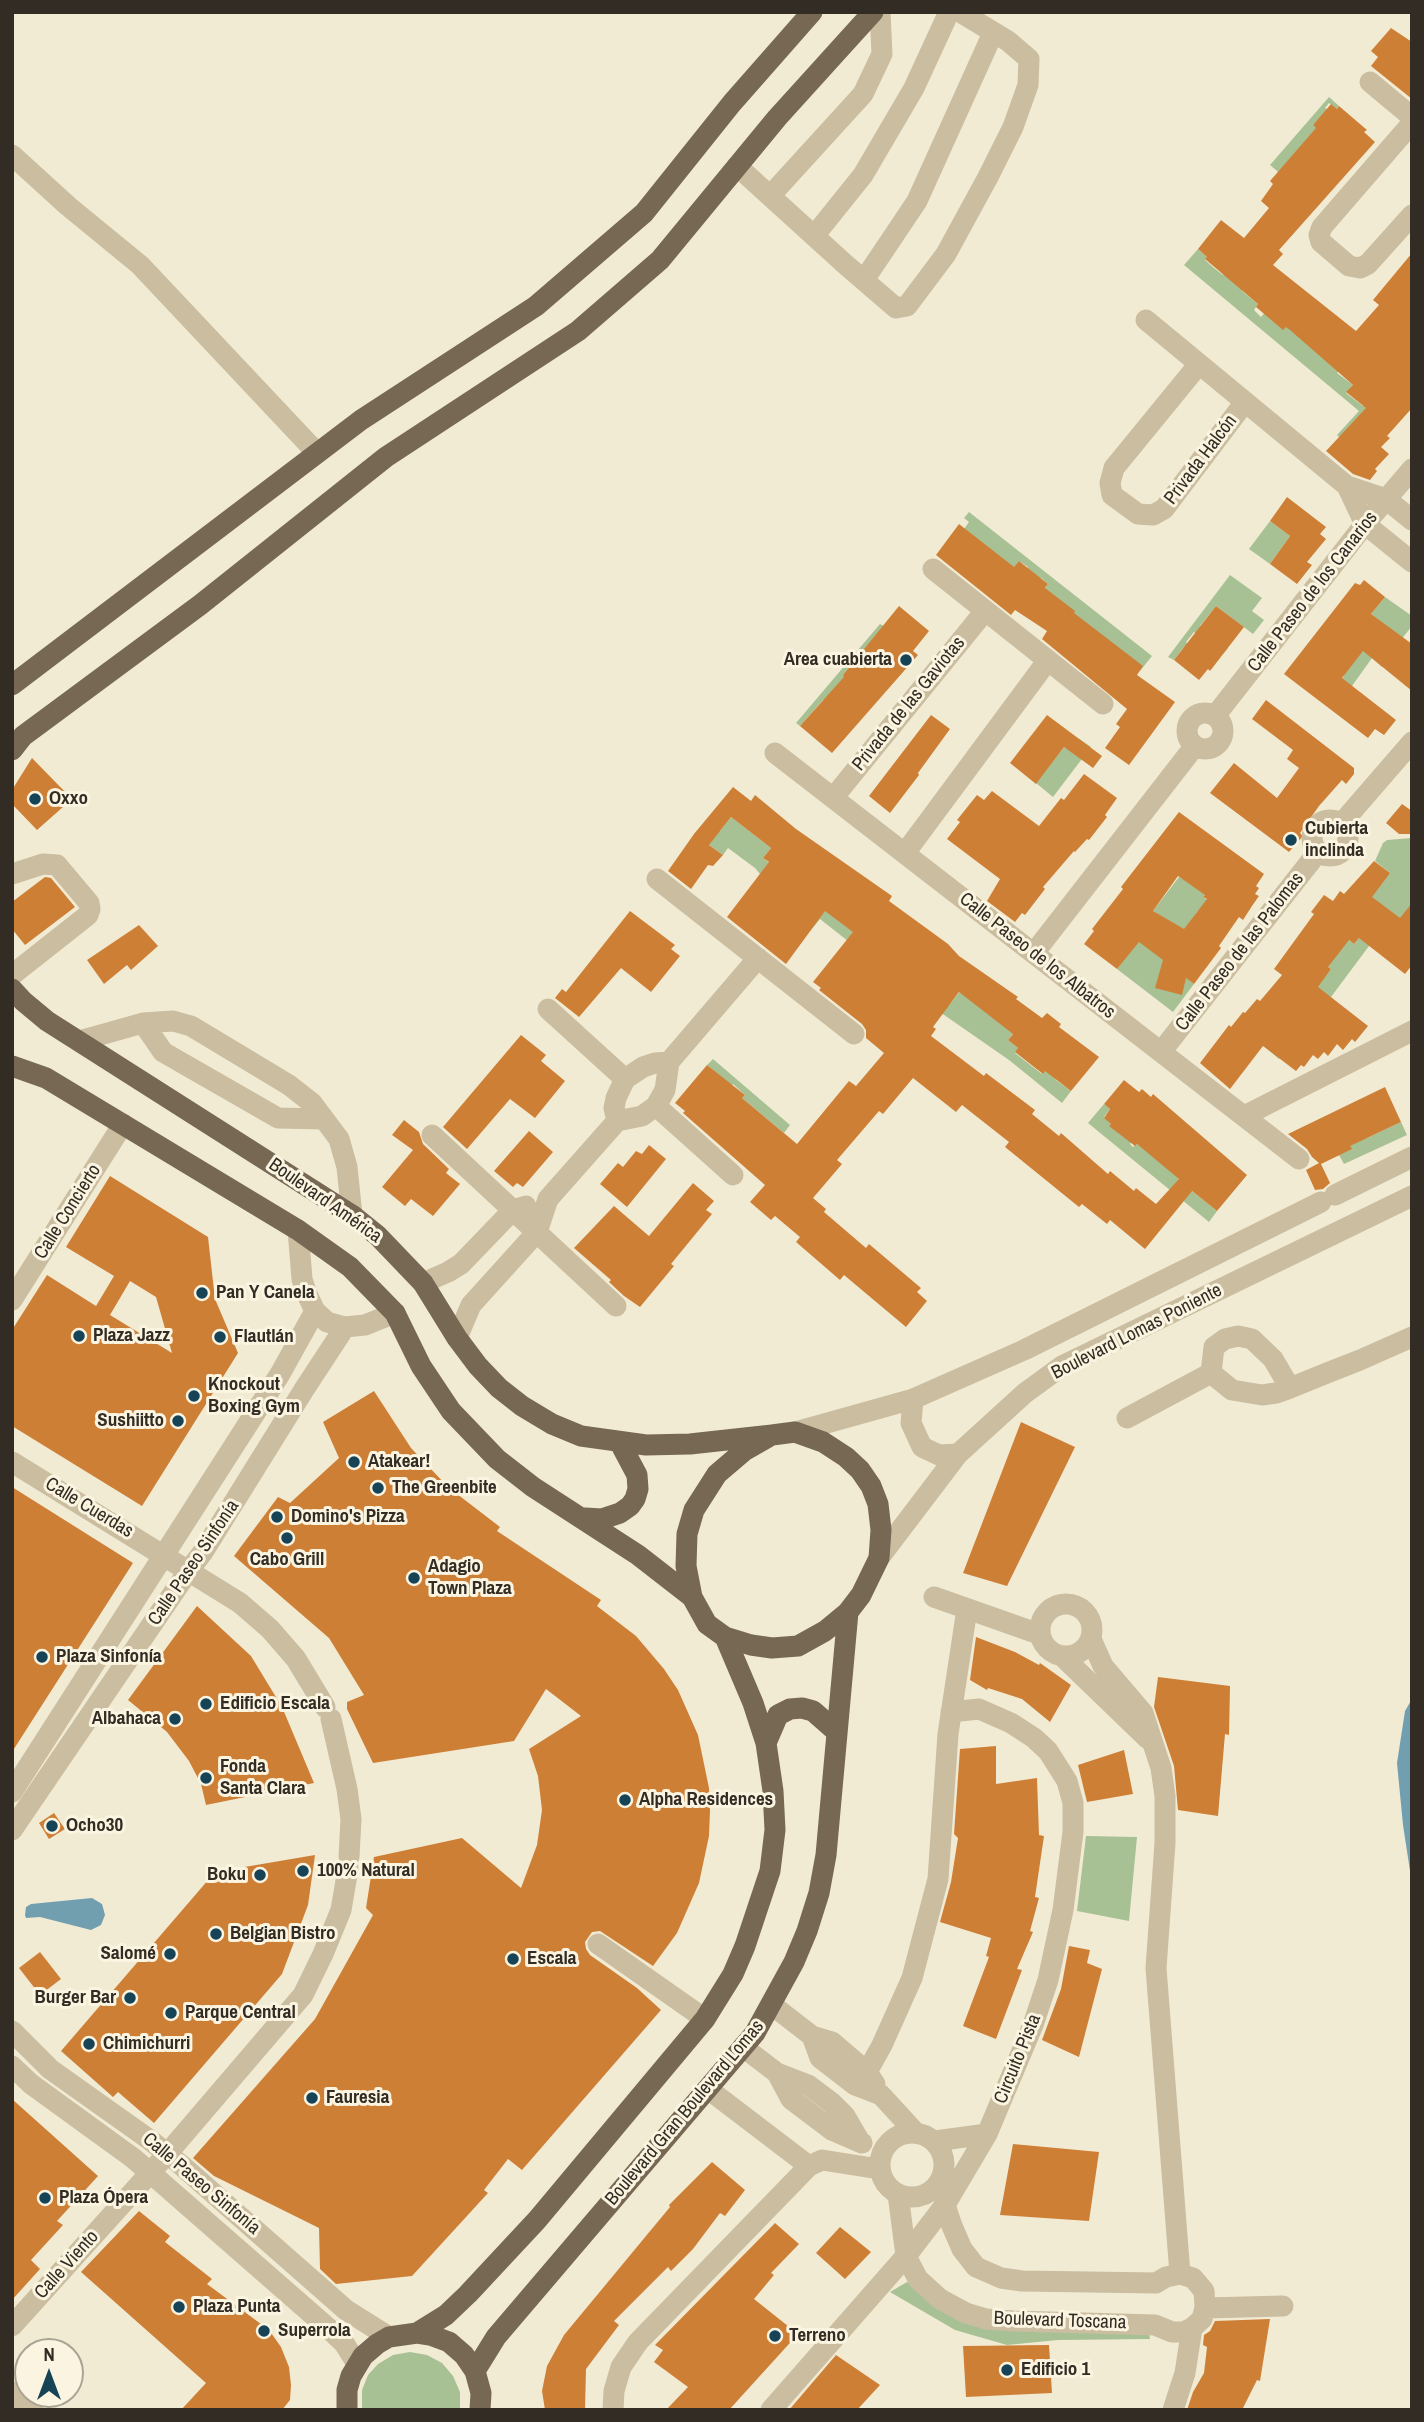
<!DOCTYPE html>
<meta charset="utf-8">
<style>
body{margin:0}
#map{position:relative;width:1424px;height:2422px;overflow:hidden;background:#f2ebd4;font-family:"Archivo Narrow",sans-serif}
canvas{display:block}
.frame{position:absolute;inset:0;border:14px solid #332c24;pointer-events:none}
.north{position:absolute;left:14px;top:2338px;width:70px;height:70px;box-sizing:border-box;background:#faf4e0;border:2px solid #aaa495;border-radius:50%;rotate:0deg;font-size:19px;font-weight:700;line-height:28px;text-align:center;color:#332c24}
.north::after{content:'';display:block;margin:auto;width:24px;height:32px;background:#174357;clip-path:polygon(50% 0,100% 100%,50% 72%,0 100%)}
</style>
<div id="map">
<canvas width="1424" height="2422"></canvas>
<div class="frame"></div>
<div class="north">N</div>
</div>
<script>
const ctx = document.querySelector('canvas').getContext('2d');
ctx.lineJoin = 'round';
function fillPath(path, color) { ctx.fillStyle = color; ctx.fill(path, 'evenodd'); }
const shape = rows => new Path2D(rows.map(r => 'M' + r).join(''));
function trace(path, color, width, dash) { ctx.strokeStyle = color; ctx.lineWidth = width; ctx.lineCap = dash ? 'butt' : 'round'; ctx.setLineDash(dash || []); ctx.stroke(path); }
function write(font, color, halo, rows, align = 'center') {
  ctx.font = font + ' "Archivo Narrow",sans-serif'; ctx.lineWidth = 6; ctx.setLineDash([]); ctx.textBaseline = 'middle'; ctx.strokeStyle = halo; ctx.fillStyle = color; for (const [text, x, y, turn = 0] of rows) {
    ctx.save(); ctx.translate(x, y); ctx.rotate((+turn || 0) * Math.PI / 180); ctx.textAlign = isNaN(turn) ? turn : align; if (halo) ctx.strokeText(text, 0, 0); ctx.fillText(text, 0, 0); ctx.restore();
  }
}
const green = shape([
 [1329,97,1339,106,1337,109,1329,103,1325,108,1328,110,1313,125,1320,131,1308,197,1270,165],
 [1198,249,1207,257,1205,260,1214,268,1223,275,1226,272,1244,287,1242,291,1258,304,1254,310,1261,317,1267,310,1339,370,1337,373,1353,385,1346,393,1363,406,1381,387,1390,395,1341,439,1337,435,1359,411,1184,265],
 [969,512,1152,656,1140,671,1042,593,1048,584,1041,578,1014,587,1028,567,1019,561,1012,570,964,529,969,522,964,518],
 [1270,521,1290,536,1270,564,1249,549],
 [1230,575,1262,598,1252,611,1264,620,1253,634,1216,606,1200,626,1228,648,1223,654,1194,632,1186,642,1189,645,1183,648,1174,660,1168,657],
 [1385,597,1412,616,1412,626,1400,641,1402,642,1382,667,1372,658,1352,686,1323,703,1344,676,1339,672,1378,620,1371,614],
 [880,624,884,626,843,675,847,679,831,707,823,700,800,726,796,723],
 [1078,738,1091,747,1053,797,1036,783,1064,747,1069,750],
 [731,817,771,848,763,858,950,1004,962,989,1014,1032,1008,1040,1018,1048,1015,1053,1042,1074,1048,1067,1056,1080,1071,1091,1062,1103,1009,1060,924,1001,820,919,810,931,753,884,760,874,755,868,728,848,723,855,694,834,706,821,720,831],
 [1412,838,1412,909,1369,946,1331,997,1279,1059,1265,1047,1331,969,1328,967,1345,937,1354,944,1367,928,1358,887,1390,873,1375,861,1383,843,1387,840],
 [1179,877,1209,890,1203,897,1210,902,1197,912,1163,960,1194,984,1173,1012,1117,969,1157,914,1153,911],
 [713,1059,790,1125,784,1133,742,1098,745,1095,733,1084,724,1094,725,1080,707,1065],
 [1104,1104,1110,1109,1104,1117,1111,1124,1110,1126,1132,1141,1130,1144,1133,1147,1137,1144,1181,1176,1178,1180,1217,1211,1209,1222,1088,1123],
 [1401,1122,1407,1135,1344,1164,1339,1155,1348,1142,1367,1138],
 [1086,1836,1137,1837,1129,1921,1077,1911],
 [907,2282,970,2318,1148,2327,1150,2339,1058,2340,1007,2345,955,2330,890,2292],
 [410,2352,427,2355,442,2363,453,2376,460,2392,460,2410,362,2410,362,2390,368,2375,378,2364,393,2355]
]);
const water = shape([
 [1412,1699,1412,1884,1403,1825,1397,1763,1405,1711],
 [92,1898,102,1904,105,1915,101,1925,91,1930,40,1917,26,1918,25,1915,26,1907,31,1904]
]);
const building = shape([
 [1391,28,1412,42,1412,99,1371,66,1378,57,1371,51],
 [1331,104,1337,109,1339,106,1367,130,1364,132,1375,142,1279,250,1283,254,1273,265,1356,331,1379,305,1373,300,1412,253,1412,408,1387,436,1390,438,1381,447,1389,454,1375,469,1377,471,1370,480,1353,474,1326,451,1366,408,1346,392,1353,385,1290,330,1286,327,1283,330,1256,307,1258,304,1205,259,1207,257,1198,249,1221,220,1244,238,1269,208,1261,201,1273,184,1270,181,1316,128,1313,125],
 [1287,497,1326,527,1320,534,1326,539,1307,562,1312,565,1297,584,1270,564,1290,536,1270,521],
 [959,524,1014,567,1019,561,1048,584,1045,588,1075,611,1074,613,1143,666,1137,675,1175,702,1129,765,1105,748,1120,727,1116,724,1127,709,1042,639,1047,631,1015,610,1011,615,936,555],
 [1364,580,1385,597,1371,614,1412,644,1412,691,1363,651,1342,678,1396,720,1384,735,1375,729,1368,738,1284,674,1355,583,1360,585],
 [899,606,929,631,913,651,918,655,832,753,800,726,844,677,843,675],
 [1216,606,1244,627,1210,671,1208,669,1199,680,1174,660],
 [1266,700,1354,768,1354,774,1346,784,1342,780,1319,806,1300,833,1303,836,1289,852,1210,793,1234,763,1277,798,1299,768,1287,759,1293,750,1252,719],
 [931,715,950,729,918,773,919,775,890,813,869,796],
 [1047,715,1102,756,1093,768,1064,747,1036,784,1010,763],
 [32,758,72,799,37,830,12,804,12,790],
 [1084,774,1117,798,1105,815,1107,817,1089,840,1087,839,1075,852,1074,851,1043,887,1045,889,1025,915,1022,913,1015,922,987,901,1000,879,947,839,960,822,957,820,977,795,984,800,992,791,1039,826,1061,798,1064,800],
 [733,787,751,801,755,795,796,829,892,896,889,901,948,944,959,956,1018,997,1016,999,1042,1018,1047,1013,1061,1024,1059,1027,1099,1057,1071,1091,1045,1071,1043,1074,1015,1052,1018,1048,1008,1040,1013,1034,959,992,933,1027,936,1029,931,1036,984,1076,986,1073,1035,1110,1032,1114,1059,1136,1061,1133,1108,1174,1110,1171,1134,1191,1136,1188,1156,1204,1179,1179,1137,1144,1135,1146,1109,1126,1111,1124,1104,1118,1110,1109,1104,1104,1124,1080,1139,1092,1142,1089,1151,1097,1153,1094,1247,1175,1217,1211,1192,1191,1145,1249,1110,1220,1107,1224,1082,1204,1079,1207,1005,1147,1009,1142,962,1105,956,1112,913,1078,883,1114,879,1111,837,1160,842,1164,813,1198,826,1209,824,1212,866,1248,869,1244,921,1288,917,1292,927,1301,906,1327,844,1275,840,1280,796,1242,800,1237,775,1216,771,1220,750,1202,765,1185,683,1113,685,1111,675,1103,707,1065,745,1095,742,1098,797,1144,849,1081,856,1086,884,1053,866,1038,866,1030,862,1024,819,990,821,988,813,982,853,932,825,911,786,964,727,917,769,862,763,858,771,848,731,817,709,845,723,855,713,866,708,865,691,889,668,871,694,834],
 [1402,804,1412,811,1412,834,1399,834,1386,823],
 [1179,812,1264,874,1256,886,1259,888,1255,894,1259,896,1252,906,1243,920,1239,917,1219,946,1221,948,1194,984,1186,978,1182,995,1155,988,1163,960,1139,942,1117,969,1084,944,1094,931,1092,929,1123,889,1121,887],
 [1178,876,1205,895,1203,897,1207,899,1184,929,1153,911],
 [1374,861,1390,873,1372,897,1400,918,1412,903,1412,965,1405,974,1359,938,1354,944,1349,940,1328,967,1331,969,1318,987,1368,1026,1355,1042,1352,1039,1343,1050,1337,1044,1328,1056,1324,1052,1318,1059,1313,1055,1304,1067,1301,1065,1296,1071,1263,1046,1230,1089,1200,1063,1229,1025,1231,1027,1243,1012,1245,1013,1257,999,1260,1001,1282,975,1274,969,1314,914,1311,912,1324,895,1333,901,1340,891,1344,894],
 [45,877,51,878,75,907,25,945,12,929,12,902],
 [630,911,675,945,671,949,680,956,651,992,621,968,579,1017,555,998,562,989,566,992],
 [139,925,158,946,131,970,127,965,104,984,87,960],
 [521,1035,546,1055,541,1061,565,1081,535,1118,510,1099,467,1149,443,1127],
 [1385,1087,1401,1122,1350,1146,1352,1149,1321,1164,1330,1183,1323,1189,1315,1190,1306,1170,1319,1163,1312,1157,1307,1149,1288,1134],
 [404,1120,419,1132,423,1144,449,1169,446,1173,460,1184,433,1216,411,1199,405,1206,382,1187,413,1150,392,1135],
 [529,1131,553,1152,523,1187,517,1183,513,1187,494,1171],
 [649,1145,666,1159,627,1207,600,1184,618,1163,623,1167,636,1151,642,1154],
 [110,1176,208,1237,215,1299,238,1353,142,1506,12,1426,12,1330,47,1275,96,1306,114,1276,66,1247],
 [130,1281,156,1297,172,1353,110,1315],
 [693,1183,714,1201,706,1210,712,1214,671,1264,674,1266,640,1307,624,1296,609,1282,611,1280,574,1248,614,1206,649,1236],
 [374,1391,411,1448,448,1487,500,1527,497,1531,601,1600,597,1606,636,1636,664,1669,678,1690,698,1735,709,1788,710,1811,709,1836,699,1883,677,1933,653,1966,600,1931,592,1932,585,1942,586,1949,590,1955,637,1988,661,2010,522,2170,508,2159,484,2190,488,2193,412,2276,336,2284,320,2269,319,2228,214,2176,193,2158,315,2019,373,1915,366,1908,374,1857,462,1838,521,1888,537,1845,542,1810,538,1776,529,1749,581,1716,546,1689,514,1741,373,1763,347,1709,347,1702,364,1695,329,1638,234,1556,278,1497,290,1503,339,1458,323,1422],
 [1021,1422,1075,1447,1007,1586,963,1573],
 [12,1487,133,1563,12,1752],
 [197,1606,251,1656,282,1707,314,1783,206,1805,201,1784,189,1761,167,1732,128,1700],
 [976,1637,1015,1652,1039,1665,1040,1663,1071,1685,1050,1722,1022,1699,988,1688,987,1690,970,1680],
 [1158,1677,1230,1686,1229,1735,1225,1734,1218,1816,1178,1810,1174,1766,1154,1707],
 [996,1746,996,1784,1037,1778,1039,1835,1044,1836,1035,1897,1039,1898,1030,1931,1033,1932,1017,1969,1022,1970,996,2039,963,2026,989,1957,986,1956,991,1938,940,1922,951,1882,958,1838,954,1834,960,1749],
 [1124,1750,1133,1794,1087,1802,1078,1765],
 [54,1813,65,1829,49,1839,39,1823],
 [315,1855,308,1905,282,1974,154,2123,118,2092,113,2097,61,2051,215,1872],
 [1069,1946,1090,1950,1087,1963,1102,1969,1079,2057,1042,2040,1061,1989],
 [40,1952,61,1979,40,1995,19,1968],
 [12,2099,98,2176,57,2221,63,2225,31,2260,40,2269,12,2300],
 [1013,2144,1099,2152,1089,2221,1000,2215],
 [712,2162,745,2190,725,2216,720,2213,693,2249,671,2271,668,2267,614,2321,619,2325,586,2369,585,2410,545,2410,542,2391,547,2366,564,2335,670,2207,669,2205],
 [139,2211,170,2236,165,2242,212,2279,207,2284,269,2330,281,2347,289,2367,291,2385,290,2400,282,2410,181,2410,206,2383,81,2272],
 [775,2223,799,2244,771,2273,774,2275,754,2299,798,2334,729,2410,666,2410,688,2387,654,2362,663,2350,655,2345],
 [840,2227,871,2252,845,2279,816,2253],
 [1270,2319,1260,2381,1257,2380,1242,2410,1187,2410,1193,2392,1204,2373,1207,2347,1203,2345,1204,2335,1210,2331,1215,2321],
 [1049,2345,1052,2393,966,2397,963,2346],
 [836,2355,880,2385,857,2410,789,2410]
]);
const minor = shape([
 [1370,82,1412,117],
 [1412,123,1322,227,1319,235,1321,242,1349,266,1360,268,1368,264,1412,215],
 [12,155,68,206,140,265,317,453],
 [737,166,846,265,896,308,907,306,946,254,988,177,1013,127,1028,85,1029,59,1008,41,960,12],
 [770,196,863,94,882,54,880,12],
 [814,236,863,175,914,88,949,12],
 [864,280,917,201,993,33],
 [1146,320,1347,486,1386,499,1412,520],
 [1199,364,1114,468,1110,483,1112,495,1138,514,1153,515,1164,509,1245,402],
 [1347,486,1365,524,1412,562],
 [933,569,1103,704],
 '1187 731a18 18 0 1 1 36 0a18 18 0 1 1-36 0Z',
 [1215,716,1365,524,1412,469],
 [775,753,1299,1159],
 [833,798,985,611],
 '1312 838a18 18 0 1 1 36 0a18 18 0 1 1-36 0Z',
 [1341,824,1412,742],
 [905,853,1048,660],
 [12,874,43,864,57,865,89,903,90,909,88,915,12,975],
 [657,879,854,1034],
 [1034,953,1194,747],
 [548,1009,625,1079],
 [143,1023,163,1052,278,1118,324,1119],
 [79,1041,143,1023,173,1021,191,1026,289,1085,312,1103,339,1139,347,1167,352,1215],
 [1161,1052,1318,852],
 [656,1106,733,1175],
 [1244,1116,1412,1031],
 [617,1121,614,1108,616,1098,625,1079,643,1067,655,1063,669,1062],
 [432,1135,616,1306],
 [1335,1195,1412,1157],
 [298,1230,302,1279,306,1292,315,1311,327,1322,345,1327,365,1325,395,1313],
 [423,1283,448,1272,461,1264,513,1210,526,1206],
 [12,1300,123,1124],
 [457,1338,471,1305,537,1232,548,1199,617,1121,642,1116,656,1106,665,1090,669,1062,758,958],
 [1290,1388,1273,1359,1252,1339,1238,1336,1225,1339,1214,1347,1211,1373,1232,1390,1262,1395,1276,1393,1290,1388,1327,1373,1360,1360,1412,1337],
 [913,1399,911,1423,922,1447,939,1455,958,1454],
 [1127,1418,1211,1373],
 [795,1432,913,1399,1024,1350,1321,1202],
 [12,1462,240,1603,270,1629,296,1659,325,1707],
 [879,1558,958,1454,1025,1393,1062,1366,1412,1196],
 [934,1597,1039,1634],
 '1040 1630a26 26 0 1 1 52 0a26 26 0 1 1-52 0Z',
 [1091,1639,1103,1666,1143,1713,1161,1768,1165,1796,1165,1843,1156,1968,1180,2274],
 [1063,1657,1148,1739],
 [331,1719,347,1789,351,1819,349,1857],
 [12,1792,280,1374,315,1311],
 [12,1830,189,1570,203,1552,305,1388,345,1327],
 [598,1944,705,2019],
 [772,2005,812,2036,832,2042,867,2072,875,2084],
 [12,2031,50,2069,150,2140,180,2164,346,2310,389,2337],
 [812,2036,820,2058,855,2085,881,2095,915,2132],
 [743,2047,777,2073,808,2085,832,2103,845,2116,859,2140],
 [12,2066,31,2084,133,2158,162,2183,328,2328,344,2343,357,2364],
 [867,2072,882,2045,912,1978,938,1879,948,1734,967,1609],
 [777,2073,791,2099,832,2130,862,2143],
 [708,2089,809,2166],
 '880 2165a32 32 0 1 1 64 0a32 32 0 1 1-64 0Z',
 [935,2141,987,2134],
 [898,2194,906,2256,918,2279,940,2299,966,2313,986,2319,1013,2321,1155,2325,1172,2332,1183,2332,1192,2328,1202,2319,1205,2308,1204,2291,1193,2278,1180,2274,1166,2277,1156,2283,1022,2281,1001,2278,976,2267,962,2249,952,2226,945,2205,942,2176],
 [1205,2308,1283,2306],
 [12,2326,167,2154,303,1995,323,1954,341,1910,348,1869],
 [12,2392,33,2410],
 [613,2410,614,2391,621,2367,638,2342,809,2166,822,2160,879,2169],
 [771,2410,906,2256,945,2205,987,2134,1033,2025,1048,1980,1063,1910,1073,1832,1073,1803,1067,1781,1048,1751,1034,1738,1011,1723,979,1709,951,1712],
 [1173,2410,1185,2373,1192,2328]
]);
const major = shape([
 [12,685,361,420,536,306,644,213,732,103,812,12],
 [12,750,23,736,200,605,386,457,578,331,660,260,777,118,873,12],
 [12,989,23,1001,47,1021,352,1215,378,1236,423,1283,457,1338,478,1366,499,1388,522,1406,552,1424,581,1436,646,1445,690,1444,772,1435],
 [12,1066,46,1078,298,1230,350,1267,395,1313,421,1366,451,1411,497,1459,533,1487,638,1555,692,1597],
 [795,1432,823,1442,846,1457,860,1470,871,1486,878,1504,881,1530,879,1558,861,1595,848,1612,825,1631,798,1646,772,1648,751,1645,725,1637,707,1624,692,1597,686,1566,687,1534,694,1510,717,1474,744,1451,772,1435,795,1432],
 [585,1518,602,1519,620,1513,630,1506,635,1499,638,1489,637,1475,620,1443],
 [766,1743,778,1715,790,1709,802,1708,813,1711,837,1732],
 [417,2333,446,2315,468,2294,537,2220,705,2019,733,1974,745,1946,770,1871,775,1830,773,1791,766,1743,753,1703,725,1637],
 [475,2371,496,2337,755,2033,794,1962,807,1931,819,1893,826,1855,848,1612],
 [347,2410,347,2390,351,2376,363,2356,377,2344,389,2337,417,2333,430,2335,449,2342,464,2355,475,2371,481,2393,480,2410]
]);
const markers = [
 [906,660,7,"#174357"],
 [35,799,7,"#174357"],
 [1291,840,7,"#174357"],
 [202,1293,7,"#174357"],
 [79,1336,7,"#174357"],
 [220,1337,7,"#174357"],
 [194,1396,7,"#174357"],
 [178,1421,7,"#174357"],
 [354,1462,7,"#174357"],
 [378,1488,7,"#174357"],
 [277,1517,7,"#174357"],
 [287,1538,7,"#174357"],
 [414,1578,7,"#174357"],
 [42,1657,7,"#174357"],
 [206,1704,7,"#174357"],
 [175,1719,7,"#174357"],
 [206,1778,7,"#174357"],
 [625,1800,7,"#174357"],
 [52,1826,7,"#174357"],
 [303,1871,7,"#174357"],
 [260,1875,7,"#174357"],
 [216,1934,7,"#174357"],
 [170,1954,7,"#174357"],
 [513,1959,7,"#174357"],
 [130,1998,7,"#174357"],
 [171,2013,7,"#174357"],
 [89,2044,7,"#174357"],
 [312,2098,7,"#174357"],
 [45,2198,7,"#174357"],
 [179,2307,7,"#174357"],
 [264,2331,7,"#174357"],
 [775,2336,7,"#174357"],
 [1007,2370,7,"#174357"]
];
const streetNames = [
 ["Privada Halcón",1201,460,-53],
 ["Calle Paseo de los Canarios",1313,592,-52],
 ["Privada de las Gaviotas",909,704,-51],
 ["Calle Paseo de las Palomas",1240,952,-52],
 ["Calle Paseo de los Albatros",1037,956,38],
 ["Boulevard América",325,1201,35],
 ["Calle Concierto",68,1212,-58],
 ["Boulevard Lomas Poniente",1137,1332,-27],
 ["Calle Cuerdas",89,1508,31],
 ["Calle Paseo Sinfonía",194,1563,-56],
 ["Circuito Pista",1018,2059,-68],
 ["Boulevard Gran Boulevard Lomas",685,2113,-50],
 ["Calle Paseo Sinfonía",201,2184,40],
 ["Calle Viento",67,2265,-48],
 ["Boulevard Toscana",1060,2321,2]
];
const poiNames = [
 ["Area cuabierta",892,660,"right"],
 ["Oxxo",49,799],
 ["Cubierta",1305,829],
 ["inclinda",1305,851],
 ["Pan Y Canela",216,1293],
 ["Plaza Jazz",93,1336],
 ["Flautlán",234,1337],
 ["Knockout",208,1385],
 ["Boxing Gym",208,1407],
 ["Sushiitto",164,1421,"right"],
 ["Atakear!",368,1462],
 ["The Greenbite",392,1488],
 ["Domino's Pizza",291,1517],
 ["Cabo Grill",287,1560,"center"],
 ["Adagio",428,1567],
 ["Town Plaza",428,1589],
 ["Plaza Sinfonía",56,1657],
 ["Edificio Escala",220,1704],
 ["Albahaca",161,1719,"right"],
 ["Fonda",220,1767],
 ["Santa Clara",220,1789],
 ["Alpha Residences",639,1800],
 ["Ocho30",66,1826],
 ["100% Natural",317,1871],
 ["Boku",246,1875,"right"],
 ["Belgian Bistro",230,1934],
 ["Salomé",156,1954,"right"],
 ["Escala",527,1959],
 ["Burger Bar",116,1998,"right"],
 ["Parque Central",185,2013],
 ["Chimichurri",103,2044],
 ["Fauresia",326,2098],
 ["Plaza Ópera",59,2198],
 ["Plaza Punta",193,2307],
 ["Superrola",278,2331],
 ["Terreno",789,2336],
 ["Edificio 1",1021,2370]
];
fillPath(green, '#a7c194');
fillPath(water, '#729fb0');
fillPath(building, '#ce7f36');
trace(minor, '#cabda0', 21);
trace(major, '#776854', 21);
for (const [x, y, r, color] of markers) { const dot = new Path2D(); dot.arc(x, y, r, 0, 2 * Math.PI); ctx.fillStyle = color; ctx.fill(dot); trace(dot, '#faf4e0', 2.5); }
write('19px', '#332c24', '#faf4e0', streetNames);
write('bold 19px', '#332c24', '#faf4e0', poiNames, 'left');
</script>
